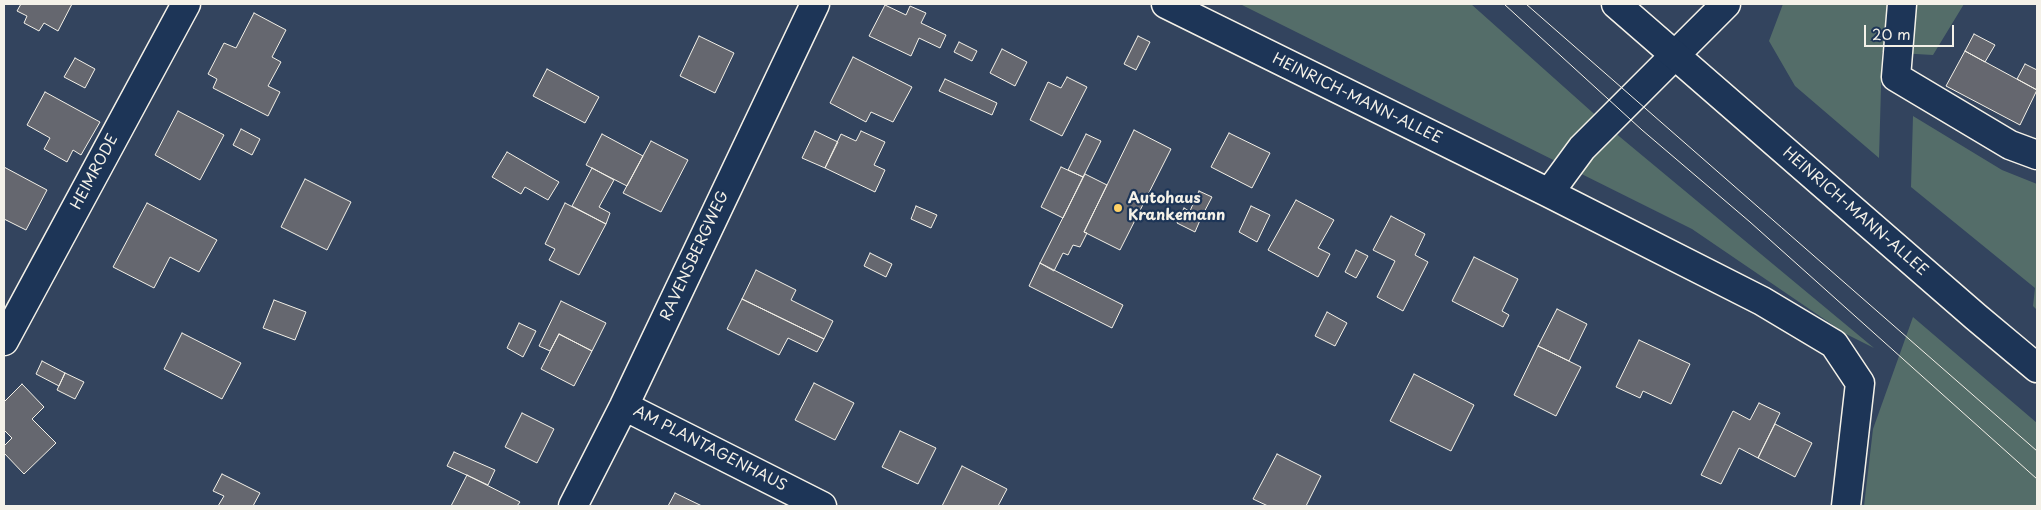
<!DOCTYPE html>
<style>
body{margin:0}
#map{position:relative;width:2041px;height:510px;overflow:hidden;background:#33445e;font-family:"Playpen Sans",sans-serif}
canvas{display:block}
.frame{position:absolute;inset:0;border:5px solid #f4f1e8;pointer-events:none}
.scale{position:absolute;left:1864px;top:25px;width:90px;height:22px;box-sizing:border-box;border:2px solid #f4f1e8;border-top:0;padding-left:6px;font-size:15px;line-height:18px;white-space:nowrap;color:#f4f1e8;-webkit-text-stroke:4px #1d3557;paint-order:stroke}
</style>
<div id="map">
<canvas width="2041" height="510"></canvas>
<div class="frame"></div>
<div class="scale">20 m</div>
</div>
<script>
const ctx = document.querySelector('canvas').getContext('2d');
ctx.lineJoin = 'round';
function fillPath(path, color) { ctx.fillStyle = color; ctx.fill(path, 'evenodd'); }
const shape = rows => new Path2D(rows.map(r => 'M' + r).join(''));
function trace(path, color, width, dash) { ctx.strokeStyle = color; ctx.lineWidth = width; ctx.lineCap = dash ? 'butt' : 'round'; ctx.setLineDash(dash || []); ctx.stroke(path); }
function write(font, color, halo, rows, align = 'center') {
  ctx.font = font + ' "Playpen Sans",sans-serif'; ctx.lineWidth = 4.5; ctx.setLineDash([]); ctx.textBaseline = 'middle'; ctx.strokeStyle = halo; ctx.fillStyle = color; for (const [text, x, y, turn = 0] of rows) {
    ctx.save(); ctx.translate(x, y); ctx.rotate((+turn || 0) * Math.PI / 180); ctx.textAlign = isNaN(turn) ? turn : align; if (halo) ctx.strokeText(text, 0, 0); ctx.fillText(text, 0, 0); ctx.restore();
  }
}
const green = shape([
 [1240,4,1471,4,1620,137,1874,348,1846,334,1692,229],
 [1783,4,1964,4,1933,55,1882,52,1879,158,1795,86,1769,41],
 [1913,116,2002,170,2037,184,2037,310,2033,306,2035,288,1911,187],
 [1913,317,2037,423,2037,506,1864,506,1873,429]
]);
const building = shape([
 [21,4,72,4,58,31,44,23,39,31,24,23,27,16,17,11,21,4],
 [885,5,906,15,910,6,926,13,921,23,946,35,940,48,919,38,911,56,869,36,885,5],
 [254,13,286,30,272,57,281,62,268,86,280,92,268,116,213,88,217,79,208,74,224,43,236,48,254,13],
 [1974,34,1995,45,1985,62,1965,51,1974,34],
 [699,36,734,53,715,93,680,76,699,36],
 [1138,36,1150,42,1136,70,1124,64,1138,36],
 [959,42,977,51,972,61,954,52,959,42],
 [1002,49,1027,62,1015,86,990,73,1002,49],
 [1965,51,2037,90,2020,125,1946,86,1965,51],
 [853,57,912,87,893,122,871,112,866,122,830,103,853,57],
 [75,58,95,69,85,88,64,77,75,58],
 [2025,64,2037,70,2037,90,2017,79,2025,64],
 [547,69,599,97,585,123,533,96,547,69],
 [1067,77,1087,87,1062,136,1030,120,1048,82,1061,88,1067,77],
 [945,79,997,103,992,115,939,91,945,79],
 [45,92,100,122,81,155,73,150,67,162,44,149,50,138,27,125,45,92],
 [178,111,224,135,200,180,155,155,178,111],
 [241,129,260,139,252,155,233,145,241,129],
 [1134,130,1171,149,1120,250,1084,232,1134,130],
 [815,131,838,142,825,168,802,158,815,131],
 [861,131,885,142,874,165,885,170,875,192,825,168,841,134,856,141,861,131],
 [1229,133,1270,153,1252,188,1211,167,1229,133],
 [602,134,643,156,627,186,586,165,602,134],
 [1086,134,1101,141,1083,177,1068,170,1086,134],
 [651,141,688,160,661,212,623,193,651,141],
 [507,152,559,182,548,200,525,187,521,194,492,177,507,152],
 [4,167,47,190,26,230,4,219,4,167],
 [1061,167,1083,177,1063,218,1041,207,1061,167],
 [592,168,614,180,599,207,610,213,606,224,572,206,592,168],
 [1085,174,1107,185,1084,232,1087,233,1080,247,1073,245,1068,255,1063,253,1054,271,1040,263,1085,174],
 [305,179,351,202,327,250,281,227,305,179],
 [1199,191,1212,197,1201,218,1189,213,1199,191],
 [1296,200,1334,220,1318,248,1330,254,1318,277,1268,250,1296,200],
 [147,203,217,240,199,272,170,257,154,288,113,267,147,203],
 [565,203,606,224,579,275,549,260,555,249,545,244,565,203],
 [916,206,937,215,931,228,911,219,916,206],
 [1251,206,1270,215,1257,242,1239,232,1251,206],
 [1184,208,1201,218,1195,232,1177,223,1184,208],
 [1391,216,1425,234,1415,255,1428,262,1403,311,1377,297,1395,261,1373,250,1391,216],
 [1356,250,1368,256,1356,278,1345,272,1356,250],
 [870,253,892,264,886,277,864,266,870,253],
 [1474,257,1518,279,1502,311,1509,315,1503,327,1452,301,1474,257],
 [1040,263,1123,305,1112,328,1029,286,1040,263],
 [756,270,796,290,791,300,833,321,824,339,742,299,756,270],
 [742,299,824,339,817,352,788,338,779,355,727,329,742,299],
 [274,300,306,312,295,340,263,328,274,300],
 [561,301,606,323,592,351,559,334,550,351,539,346,561,301],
 [1557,309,1587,324,1569,361,1538,346,1557,309],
 [1327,312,1347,323,1335,346,1315,336,1327,312],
 [519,323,536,331,523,357,507,348,519,323],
 [182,333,241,363,222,399,164,369,182,333],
 [559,334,592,351,574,386,541,369,559,334],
 [1639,340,1690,364,1671,404,1643,391,1640,398,1616,387,1639,340],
 [1538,346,1581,367,1556,416,1514,395,1538,346],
 [42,361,65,373,59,386,36,374,42,361],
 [65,373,84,382,75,399,57,390,65,373],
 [1414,374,1474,405,1451,451,1390,421,1414,374],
 [814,383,854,403,835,440,795,420,814,383],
 [22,384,44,407,32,419,56,443,24,474,4,453,4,446,12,438,4,430,4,402,22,384],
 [1759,403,1780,413,1758,458,1739,448,1721,484,1701,475,1733,411,1750,420,1759,403],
 [522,413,554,429,537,463,505,447,522,413],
 [1775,424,1812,443,1795,477,1758,458,1775,424],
 [900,431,936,448,918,484,882,467,900,431],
 [454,452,495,470,488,485,447,466,454,452],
 [1277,454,1321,476,1306,506,1268,506,1253,499,1277,454],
 [962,466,1007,489,998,506,942,506,962,466],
 [222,474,260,493,253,506,218,506,224,496,213,491,222,474],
 [467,475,520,502,517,506,451,506,467,475],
 [675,493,702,506,668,506,675,493]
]);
const minor = shape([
 [1166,4,1549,193,1762,301,1834,344,1860,383,1846,506],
 [1902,4,1896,77,2010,145,2037,155],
 [1549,193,1582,148,1675,55],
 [4,341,186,4],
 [624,406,822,506],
 [573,506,624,406,815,4]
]);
const tertiary = shape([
 [1675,55,1726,4]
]);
const secondary = shape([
 [1616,4,1976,317,2037,368]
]);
const tram = shape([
 [1504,4,1642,130,1750,222,2037,479],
 [1526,4,2037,451]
]);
const markers = [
 [1118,208,5,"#ffd166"]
];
const streetNames = [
 ["HEINRICH-MANN-ALLEE",1357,99,26],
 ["HEIMRODE",95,172,-62],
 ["HEINRICH-MANN-ALLEE",1855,212,41],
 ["RAVENSBERGWEG",695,256,-65],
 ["AM PLANTAGENHAUS",710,449,27]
];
const poiNames = [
 ["Autohaus",1128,199],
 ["Krankemann",1128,216]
];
fillPath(green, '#546d69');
fillPath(building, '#65676f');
trace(building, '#f4f1e8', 1);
trace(minor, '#f4f1e8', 31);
trace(tertiary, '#f4f1e8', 31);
trace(secondary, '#f4f1e8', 31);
trace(minor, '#1d3557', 28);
trace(tertiary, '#1d3557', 28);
trace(secondary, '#1d3557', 28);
trace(tram, '#f4f1e8', 1);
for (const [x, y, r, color] of markers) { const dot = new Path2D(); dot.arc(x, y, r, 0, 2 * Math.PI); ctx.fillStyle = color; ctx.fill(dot); trace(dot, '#1d3557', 2); }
write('15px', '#f4f1e8', '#1d3557', streetNames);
write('bold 15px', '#f4f1e8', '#1d3557', poiNames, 'left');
</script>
